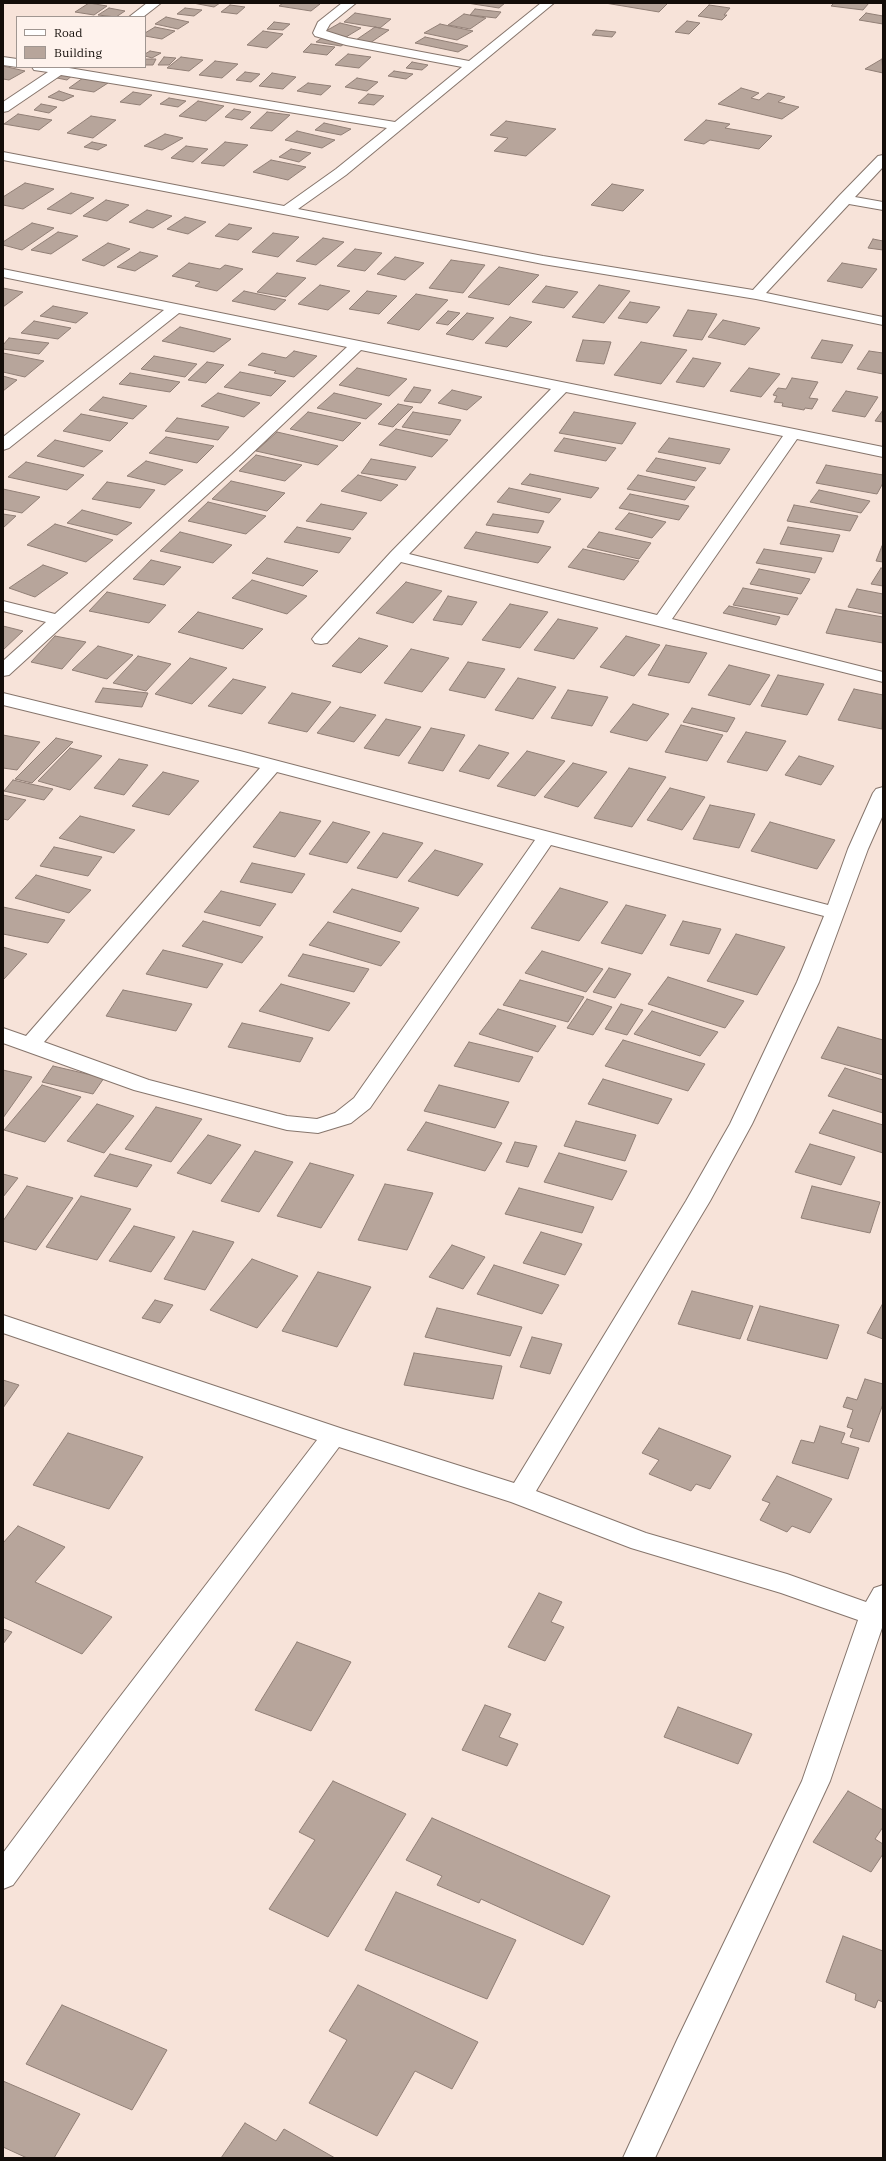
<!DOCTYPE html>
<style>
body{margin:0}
#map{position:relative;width:886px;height:2161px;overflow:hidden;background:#f7e3d9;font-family:"IBM Plex Serif",serif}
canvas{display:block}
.frame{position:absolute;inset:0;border:4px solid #130d09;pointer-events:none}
.legend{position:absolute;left:16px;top:16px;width:130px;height:52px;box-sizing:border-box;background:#fef2ec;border:1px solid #a09691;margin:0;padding:5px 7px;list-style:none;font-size:12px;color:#130d09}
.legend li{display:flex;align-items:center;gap:8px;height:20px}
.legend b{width:20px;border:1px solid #a09691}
</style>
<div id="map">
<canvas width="886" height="2161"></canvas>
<div class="frame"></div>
<ul class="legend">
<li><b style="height:5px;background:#fff"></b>Road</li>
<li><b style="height:11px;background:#b7a59b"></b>Building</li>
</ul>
</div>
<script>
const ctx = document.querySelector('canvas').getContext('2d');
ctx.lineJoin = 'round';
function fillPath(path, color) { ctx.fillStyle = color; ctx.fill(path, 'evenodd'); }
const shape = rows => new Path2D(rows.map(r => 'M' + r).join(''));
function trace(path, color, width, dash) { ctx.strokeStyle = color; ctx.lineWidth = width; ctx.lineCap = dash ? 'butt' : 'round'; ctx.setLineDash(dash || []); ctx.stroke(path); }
const building = shape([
 [89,3,107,6,94,15,75,12,89,3],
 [193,3,220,3,214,7,193,3],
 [283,3,314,3,320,4,311,11,279,6,283,3],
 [467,3,505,3,499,8,467,3],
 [605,3,668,3,659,12,605,3],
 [834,3,869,3,863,10,831,6,834,3],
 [230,5,245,7,237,14,221,12,230,5],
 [709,5,730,8,724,15,727,15,722,20,698,16,709,5],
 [109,8,125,11,116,17,98,15,109,8],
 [185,8,202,10,194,16,177,14,185,8],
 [475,9,501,12,496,18,470,15,475,9],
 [355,13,391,19,380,28,344,22,355,13],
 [866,13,883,16,883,24,859,20,866,13],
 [464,14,486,18,470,29,448,25,464,14],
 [166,17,189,22,178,29,155,24,166,17],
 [687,21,700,23,689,34,675,32,687,21],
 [274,22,290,24,283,30,267,29,274,22],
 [340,23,361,28,346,37,324,32,340,23],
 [440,24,473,31,457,40,424,33,440,24],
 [155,27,175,31,162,39,145,36,145,33,155,27],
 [375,27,389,30,370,43,356,40,375,27],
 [596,30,616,32,612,37,592,35,596,30],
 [263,31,283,34,267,48,247,45,263,31],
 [425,37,468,46,458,52,415,43,425,37],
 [322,38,347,42,341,46,316,42,322,38],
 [311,44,335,47,327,55,303,52,311,44],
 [150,51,161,53,152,58,145,56,145,54,150,51],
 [348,54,371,57,359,68,335,65,348,54],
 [164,57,176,58,169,65,158,65,164,57],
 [181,57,203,60,189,71,167,68,181,57],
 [145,59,156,59,153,65,145,65,145,59],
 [882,59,883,73,865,69,882,59],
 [215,61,238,64,222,78,199,75,215,61],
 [412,62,428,65,422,70,406,68,412,62],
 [3,66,25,71,9,80,3,79,3,66],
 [394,71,413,74,406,79,388,76,394,71],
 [59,72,74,74,67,80,52,77,59,72],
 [245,72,260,74,251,82,236,80,245,72],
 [272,73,296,77,283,89,259,86,272,73],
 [83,78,108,83,94,92,69,88,83,78],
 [357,78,378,82,367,91,345,87,357,78],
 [308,83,331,86,321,95,297,91,308,83],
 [741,88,759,93,751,98,759,100,768,93,785,97,778,102,799,107,782,119,718,104,741,88],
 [59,91,74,96,63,101,48,97,59,91],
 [133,92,152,95,140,105,120,102,133,92],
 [368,94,384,96,374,105,358,103,368,94],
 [169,98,186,101,178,107,160,104,169,98],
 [198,101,224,106,206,121,179,116,198,101],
 [41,104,57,107,49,113,34,110,41,104],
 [234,109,251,112,242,120,225,117,234,109],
 [267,112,290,115,272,131,250,128,267,112],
 [18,114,52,120,39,130,4,124,18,114],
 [91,116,116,120,93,138,67,133,91,116],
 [706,120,730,124,725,128,772,136,759,149,710,140,704,144,684,140,706,120],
 [506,121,556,129,526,156,494,151,508,138,490,135,506,121],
 [324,123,351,129,341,135,315,130,324,123],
 [297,131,335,140,322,148,285,140,297,131],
 [165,134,183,138,162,150,144,146,165,134],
 [92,142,107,145,98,150,84,147,92,142],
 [225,142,248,145,224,166,201,163,225,142],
 [186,146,208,149,193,162,171,158,186,146],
 [291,149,311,153,299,162,279,157,291,149],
 [271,160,306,167,288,180,253,172,271,160],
 [25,183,54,189,23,209,3,205,3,197,25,183],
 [612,184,644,190,623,211,591,205,612,184],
 [71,193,94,198,71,214,47,209,71,193],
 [106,200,129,205,107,221,83,216,106,200],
 [147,210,172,216,153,228,129,222,147,210],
 [185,217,206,222,188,234,167,229,185,217],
 [32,223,54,228,22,250,3,245,3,242,32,223],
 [229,224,252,228,238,240,215,236,229,224],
 [58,232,78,236,51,254,31,250,58,232],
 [273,233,299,237,278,257,252,252,273,233],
 [323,238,344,242,316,265,296,261,323,238],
 [873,239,883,241,883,250,868,248,873,239],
 [108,243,130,249,104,266,82,260,108,243],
 [355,249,382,253,365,271,337,266,355,249],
 [140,252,158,256,135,271,117,267,140,252],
 [395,257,424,263,405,280,377,274,395,257],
 [451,260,485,265,463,293,429,288,451,260],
 [189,263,220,269,225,265,243,269,217,291,195,286,200,282,172,276,189,263],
 [842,263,877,269,862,288,827,281,842,263],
 [499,267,539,275,509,305,468,297,499,267],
 [277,273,306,278,286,297,257,292,277,273],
 [320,285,350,291,328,310,298,304,320,285],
 [599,285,630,291,604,323,572,317,599,285],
 [546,286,578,292,564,308,532,302,546,286],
 [3,288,23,292,3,307,3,288],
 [244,291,286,300,275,310,232,301,244,291],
 [367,291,397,296,379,314,349,309,367,291],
 [416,294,448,300,419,330,387,323,416,294],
 [630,302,660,307,647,323,618,318,630,302],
 [53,306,88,313,76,323,40,316,53,306],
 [688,310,717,314,702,340,673,336,688,310],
 [448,311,460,313,448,325,436,323,448,311],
 [467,313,494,318,473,340,446,334,467,313],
 [510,317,532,322,507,347,485,343,510,317],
 [723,320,760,328,745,345,708,337,723,320],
 [34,321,71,328,58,339,21,333,34,321],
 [180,327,231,339,214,352,162,341,180,327],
 [9,338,49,343,39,354,3,349,3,345,9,338],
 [583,340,611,342,604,364,576,361,583,340],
 [822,340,853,345,842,363,811,358,822,340],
 [641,342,687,350,661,384,614,375,641,342],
 [294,351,317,356,294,377,274,373,276,371,248,365,262,353,286,358,294,351],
 [869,351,883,353,883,374,857,369,869,351],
 [3,353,44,361,25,377,3,372,3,353],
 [154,356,197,364,185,377,141,369,154,356],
 [693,358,721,363,704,387,676,382,693,358],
 [207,362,224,365,206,383,188,380,207,362],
 [357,368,407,379,389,396,339,385,357,368],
 [749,368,780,374,761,397,730,391,749,368],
 [240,372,286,381,271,396,224,387,240,372],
 [130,373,180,382,170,392,119,384,130,373],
 [3,376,17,380,3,391,3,376],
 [792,378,818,382,809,398,818,399,812,409,805,408,804,410,782,406,783,403,774,402,777,396,773,395,778,388,786,389,792,378],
 [414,387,431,390,421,403,404,401,414,387],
 [452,390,482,397,467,410,438,403,452,390],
 [846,391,878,397,865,417,832,411,846,391],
 [218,393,260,403,244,417,201,406,218,393],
 [334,393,382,404,366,419,317,408,334,393],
 [103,397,147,406,133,419,89,410,103,397],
 [398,404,413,407,393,427,378,424,398,404],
 [883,410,883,422,875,421,883,410],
 [308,412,361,423,343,441,290,429,308,412],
 [413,412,461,420,450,435,402,427,413,412],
 [574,412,636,423,622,444,559,433,574,412],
 [81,414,128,423,110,441,63,431,81,414],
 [177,418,229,427,218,440,165,431,177,418],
 [396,429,448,440,432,457,379,445,396,429],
 [277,432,338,446,318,465,256,451,277,432],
 [166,437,214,446,197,463,149,453,166,437],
 [564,438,616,448,606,461,554,451,564,438],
 [669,438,730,449,720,464,658,452,669,438],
 [55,440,103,451,84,467,37,456,55,440],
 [256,455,302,465,285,481,239,471,256,455],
 [656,458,706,468,696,481,646,471,656,458],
 [371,459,416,467,406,480,361,473,371,459],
 [146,461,183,470,165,485,127,476,146,461],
 [26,462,84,475,67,490,8,477,26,462],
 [826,465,883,475,883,483,877,494,816,483,826,465],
 [530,474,599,488,591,498,521,484,530,474],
 [358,475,398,485,381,501,341,491,358,475],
 [638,475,695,487,685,500,627,489,638,475],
 [231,481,285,493,267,511,212,499,231,481],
 [107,482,155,490,140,508,92,499,107,482],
 [509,488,561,499,549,513,497,502,509,488],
 [3,489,40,497,22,513,3,509,3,489],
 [819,490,870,501,861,513,810,502,819,490],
 [630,494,689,506,679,520,619,508,630,494],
 [208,502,266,516,246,534,188,521,208,502],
 [321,504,367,513,353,530,306,521,321,504],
 [794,505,858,516,850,531,787,521,794,505],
 [82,510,132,523,117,535,67,523,82,510],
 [629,513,666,522,652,538,615,529,629,513],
 [3,514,16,516,3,528,3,514],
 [493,514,544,521,538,533,486,525,493,514],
 [55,524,113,540,86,562,27,545,55,524],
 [297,527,351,538,339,553,284,542,297,527],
 [788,527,840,535,833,552,780,544,788,527],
 [180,532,232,545,213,563,160,551,180,532],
 [476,532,551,547,538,563,464,548,476,532],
 [599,532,651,543,639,559,587,547,599,532],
 [882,546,883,562,876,561,882,546],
 [583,549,639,561,624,580,568,567,583,549],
 [764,549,822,558,815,573,756,563,764,549],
 [267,558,318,571,303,586,252,573,267,558],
 [151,560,181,567,164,585,133,579,151,560],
 [43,565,68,573,35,597,9,588,43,565],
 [881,568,883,569,883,586,871,584,881,568],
 [759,569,810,579,801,594,750,584,759,569],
 [252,580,307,596,287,614,232,598,252,580],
 [406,582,442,591,413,623,376,613,406,582],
 [743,588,798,598,788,615,733,605,743,588],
 [857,589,883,594,883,614,848,607,857,589],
 [107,592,166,605,149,623,89,611,107,592],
 [448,596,477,602,462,625,433,620,448,596],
 [510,604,548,612,520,648,482,640,510,604],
 [729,606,780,617,776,625,723,613,729,606],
 [836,609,883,617,883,643,826,633,836,609],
 [198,612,263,629,243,649,178,632,198,612],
 [558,619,598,628,574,659,534,650,558,619],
 [3,626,23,631,3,650,3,626],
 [55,636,86,642,62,669,31,662,55,636],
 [626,636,660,645,634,676,600,667,626,636],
 [359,638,388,646,361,673,332,666,359,638],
 [666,645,707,653,689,683,648,675,666,645],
 [98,646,133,655,107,679,72,670,98,646],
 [411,649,449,658,422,692,384,683,411,649],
 [138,656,171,664,146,691,113,683,138,656],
 [190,658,227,668,192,704,155,694,190,658],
 [468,662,505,669,485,698,449,690,468,662],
 [729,665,770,675,750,705,708,695,729,665],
 [778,675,824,684,807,715,761,706,778,675],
 [518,678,556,687,533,719,495,710,518,678],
 [233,679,266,687,242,714,208,706,233,679],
 [103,688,148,693,142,707,95,702,103,688],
 [854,689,883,695,882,729,838,720,854,689],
 [568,690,608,697,592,726,551,718,568,690],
 [292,693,331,702,307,732,268,723,292,693],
 [633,704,669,714,647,741,610,732,633,704],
 [340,707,376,715,354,742,317,733,340,707],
 [692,708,735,718,727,732,683,722,692,708],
 [386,719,421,727,399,756,364,748,386,719],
 [681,725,723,735,707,761,665,752,681,725],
 [431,728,465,735,443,771,408,763,431,728],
 [746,732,786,741,767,771,727,762,746,732],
 [3,735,40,742,17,770,3,768,3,735],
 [56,738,73,742,32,783,15,779,56,738],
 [479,745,509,753,489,779,459,771,479,745],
 [70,748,102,756,70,790,38,781,70,748],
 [527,751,565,761,535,796,497,786,527,751],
 [799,756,834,766,821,785,785,775,799,756],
 [119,759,148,765,124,795,94,788,119,759],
 [573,763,607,772,578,807,544,797,573,763],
 [629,768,666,777,632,827,594,818,629,768],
 [163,772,199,781,169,815,132,806,163,772],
 [13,780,53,789,44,800,4,791,13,780],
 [670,788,705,797,682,830,647,820,670,788],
 [3,795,26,800,8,820,3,819,3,795],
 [710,805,755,814,739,848,693,839,710,805],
 [280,812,321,821,295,857,253,847,280,812],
 [80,816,135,830,114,853,59,838,80,816],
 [333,822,370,832,347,863,309,854,333,822],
 [770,822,835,840,817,869,751,851,770,822],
 [383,833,423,843,397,878,357,868,383,833],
 [54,847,102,857,88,876,40,866,54,847],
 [435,850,483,864,458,896,408,881,435,850],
 [252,863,305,874,292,893,240,882,252,863],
 [36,875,91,890,69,913,15,898,36,875],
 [560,888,608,902,579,941,531,928,560,888],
 [352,889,419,908,401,932,333,912,352,889],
 [221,891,276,904,260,926,204,912,221,891],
 [626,905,666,915,642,954,601,943,626,905],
 [3,907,65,920,48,943,3,934,3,907],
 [203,921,263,937,242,963,182,946,203,921],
 [683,921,721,929,709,954,670,945,683,921],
 [328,922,400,942,381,966,309,945,328,922],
 [736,934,785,947,757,995,707,981,736,934],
 [3,947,27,954,4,979,3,979,3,947],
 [163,950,223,964,207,988,146,974,163,950],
 [542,951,603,969,586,992,525,973,542,951],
 [303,954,369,969,354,992,288,976,303,954],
 [609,968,631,974,615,998,593,992,609,968],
 [668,977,744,1001,725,1028,648,1004,668,977],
 [520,980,584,997,568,1022,503,1005,520,980],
 [281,984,350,1003,329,1031,259,1011,281,984],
 [123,990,192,1004,176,1031,106,1016,123,990],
 [587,999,612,1007,593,1035,567,1028,587,999],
 [621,1004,643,1010,627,1035,605,1029,621,1004],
 [498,1009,556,1026,538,1052,479,1034,498,1009],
 [652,1011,718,1032,700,1056,634,1034,652,1011],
 [242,1023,313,1038,300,1062,228,1047,242,1023],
 [838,1027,883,1040,883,1075,821,1058,838,1027],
 [623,1040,705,1064,688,1091,605,1066,623,1040],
 [469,1042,533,1057,519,1082,454,1066,469,1042],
 [53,1066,104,1078,93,1094,42,1082,53,1066],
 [845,1068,883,1080,883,1113,828,1096,845,1068],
 [3,1070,32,1077,3,1118,3,1070],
 [603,1079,672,1099,658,1124,588,1104,603,1079],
 [42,1085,81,1097,45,1142,4,1130,42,1085],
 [439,1085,509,1102,495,1128,424,1111,439,1085],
 [97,1104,134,1116,104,1153,67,1141,97,1104],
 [156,1107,202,1119,171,1162,125,1149,156,1107],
 [833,1110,883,1125,883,1153,819,1133,833,1110],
 [576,1121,636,1135,625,1161,564,1146,576,1121],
 [426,1122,502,1143,485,1171,407,1150,426,1122],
 [208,1135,241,1145,211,1184,177,1173,208,1135],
 [515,1142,537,1146,528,1167,506,1162,515,1142],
 [810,1144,855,1157,841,1185,795,1172,810,1144],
 [255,1151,293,1162,259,1212,221,1201,255,1151],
 [559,1153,627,1171,612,1200,544,1182,559,1153],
 [110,1154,152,1165,137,1187,94,1176,110,1154],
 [310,1163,354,1175,321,1228,277,1216,310,1163],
 [3,1174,18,1178,3,1197,3,1174],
 [385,1184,433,1193,407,1250,358,1240,385,1184],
 [27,1186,73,1198,36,1250,3,1241,3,1221,27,1186],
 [812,1186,880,1202,870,1233,801,1218,812,1186],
 [519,1188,594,1207,582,1233,505,1214,519,1188],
 [81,1196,131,1209,97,1260,46,1247,81,1196],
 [134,1226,175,1237,151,1272,109,1261,134,1226],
 [193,1231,234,1242,205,1290,164,1279,193,1231],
 [541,1232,582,1244,565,1275,523,1263,541,1232],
 [452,1245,485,1257,463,1289,429,1277,452,1245],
 [252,1259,298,1276,257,1328,210,1310,252,1259],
 [494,1265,559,1285,542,1314,477,1294,494,1265],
 [318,1272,371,1287,337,1347,282,1331,318,1272],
 [692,1291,753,1306,740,1339,678,1324,692,1291],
 [155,1300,173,1305,160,1323,142,1318,155,1300],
 [883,1303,883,1339,867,1333,883,1303],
 [760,1306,839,1325,827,1359,747,1340,760,1306],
 [437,1308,522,1327,510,1356,425,1337,437,1308],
 [532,1337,562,1344,550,1374,520,1367,532,1337],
 [414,1353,502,1366,493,1399,404,1385,414,1353],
 [865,1379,883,1384,883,1404,869,1442,850,1437,853,1429,847,1427,853,1410,843,1407,847,1397,857,1400,865,1379],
 [3,1380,19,1385,3,1408,3,1380],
 [820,1426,845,1433,841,1443,859,1448,848,1479,792,1463,801,1440,814,1443,820,1426],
 [659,1428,731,1456,710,1489,696,1484,691,1491,649,1474,659,1460,642,1453,659,1428],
 [68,1433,143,1457,109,1509,33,1485,68,1433],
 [777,1476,832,1499,810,1533,792,1526,787,1532,760,1520,770,1503,762,1500,777,1476],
 [18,1526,65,1547,35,1582,112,1617,82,1654,3,1617,3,1543,18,1526],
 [539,1593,562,1602,551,1622,564,1627,545,1661,508,1647,539,1593],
 [3,1629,12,1632,3,1644,3,1629],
 [297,1642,351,1662,311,1731,255,1710,297,1642],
 [485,1705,511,1714,499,1737,518,1744,507,1766,462,1750,485,1705],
 [678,1707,752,1734,738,1764,664,1737,678,1707],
 [333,1781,406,1814,328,1937,269,1909,315,1840,299,1832,333,1781],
 [848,1791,883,1810,883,1827,875,1839,883,1844,883,1854,871,1872,813,1842,848,1791],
 [432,1818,610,1896,583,1945,481,1899,479,1903,437,1885,442,1876,406,1860,432,1818],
 [396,1892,516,1940,487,1999,365,1950,396,1892],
 [843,1936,883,1951,883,2002,878,2000,875,2008,855,2000,856,1994,826,1982,843,1936],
 [358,1985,478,2042,452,2089,415,2071,377,2136,309,2103,347,2040,329,2031,358,1985],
 [62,2005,167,2050,132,2110,26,2064,62,2005],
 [3,2081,80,2114,54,2158,27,2158,3,2147,3,2081],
 [245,2123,276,2141,284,2129,335,2158,221,2158,245,2123]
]);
const minor = shape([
 [147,3,161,3,143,17,129,17,147,3],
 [342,3,356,3,330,24,326,31,348,38,469,61,541,3,554,3,346,175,298,209,543,256,753,290,839,196,878,156,883,155,883,167,855,197,883,202,883,210,849,204,766,293,883,317,883,325,756,299,543,264,3,160,3,152,284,206,336,169,387,128,61,75,8,111,3,112,3,102,48,72,34,70,32,67,70,67,69,68,395,122,462,67,346,45,315,36,313,33,318,22,342,3],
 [3,57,17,59,17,67,3,65,3,57],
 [3,269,883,447,883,457,797,439,672,619,883,672,883,682,401,562,327,643,321,644,315,643,312,639,315,635,391,552,551,389,361,350,244,461,9,675,3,676,3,661,46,622,3,611,3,601,55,614,232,455,347,347,179,313,9,448,3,450,3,437,164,310,3,277,3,269],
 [566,392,783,436,657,615,409,554,566,392],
 [3,693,240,751,828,905,848,849,873,793,876,789,883,787,883,815,868,849,819,982,752,1124,710,1201,536,1491,646,1533,787,1574,866,1602,874,1588,883,1585,883,1625,830,1781,655,2158,623,2158,677,2040,802,1781,858,1620,781,1593,631,1548,511,1502,339,1447,126,1731,13,1885,3,1889,3,1853,106,1715,317,1440,3,1333,3,1315,343,1429,514,1483,686,1201,730,1124,797,982,824,916,551,845,370,1108,351,1123,318,1133,287,1130,134,1090,3,1043,3,1028,26,1036,260,768,3,705,3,693],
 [277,772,535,840,354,1098,335,1113,317,1119,287,1116,149,1080,44,1042,277,772]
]);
fillPath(building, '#b7a59b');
trace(building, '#917f76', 1);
trace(minor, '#86756c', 2);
fillPath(minor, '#fff');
</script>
